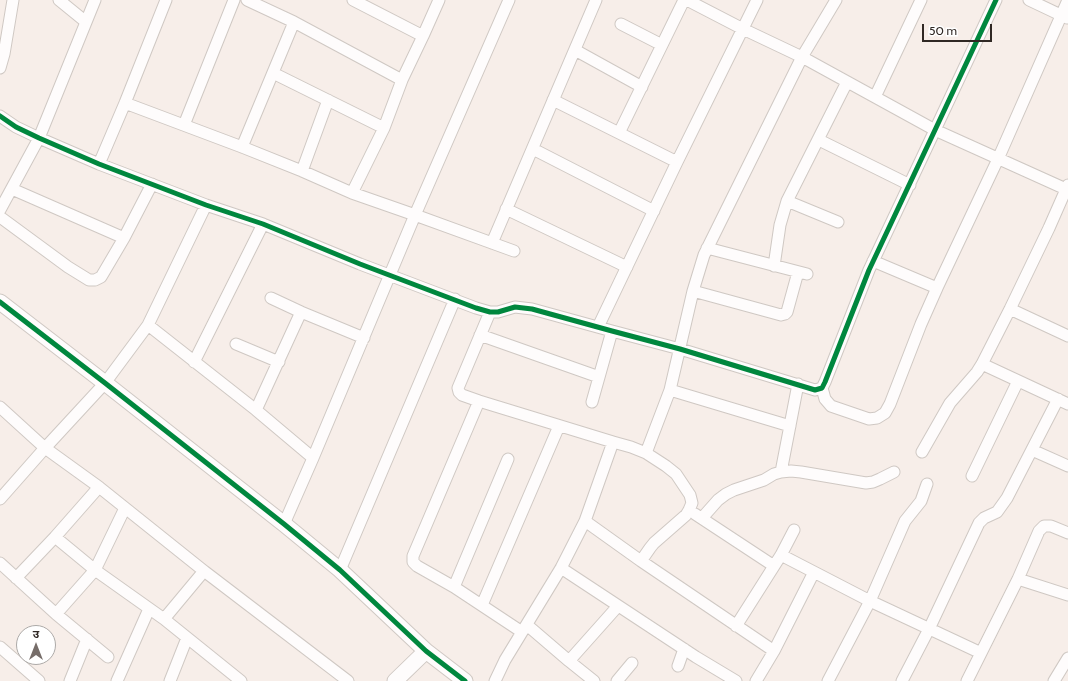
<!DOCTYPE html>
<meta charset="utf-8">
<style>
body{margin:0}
#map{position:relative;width:1068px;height:681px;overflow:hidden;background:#f7eee9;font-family:Cabin,"Noto Sans Devanagari",sans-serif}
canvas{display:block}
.north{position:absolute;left:16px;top:625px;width:40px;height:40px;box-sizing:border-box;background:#fff;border:1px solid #aca9a7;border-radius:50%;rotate:0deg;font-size:11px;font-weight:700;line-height:16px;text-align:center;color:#302824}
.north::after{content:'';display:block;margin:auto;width:14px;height:18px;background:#766d69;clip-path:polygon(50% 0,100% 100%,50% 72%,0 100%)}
.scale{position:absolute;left:922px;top:24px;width:70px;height:18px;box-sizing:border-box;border:2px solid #302824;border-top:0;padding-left:5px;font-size:12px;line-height:14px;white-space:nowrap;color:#302824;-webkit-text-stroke:3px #fff;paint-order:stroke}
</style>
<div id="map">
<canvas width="1068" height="681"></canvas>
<div class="north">उ</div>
<div class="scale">50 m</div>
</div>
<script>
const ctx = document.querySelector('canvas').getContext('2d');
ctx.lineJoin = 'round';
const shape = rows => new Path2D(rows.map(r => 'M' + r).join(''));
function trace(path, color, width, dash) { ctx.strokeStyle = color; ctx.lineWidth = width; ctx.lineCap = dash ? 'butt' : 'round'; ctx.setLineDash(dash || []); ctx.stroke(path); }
const street = shape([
 [59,0,86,22],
 [247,0,294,22,402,80],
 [353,0,423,36],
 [687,0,743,29,802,57,935,130,1068,190],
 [1029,0,1067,18],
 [621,24,662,45],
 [575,50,642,87],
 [0,68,4,54,13,0],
 [273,73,384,128],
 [875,97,921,0],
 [553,100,677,162],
 [125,103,242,147,302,171,352,193,415,215,514,251],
 [0,116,16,127,39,138,99,164,206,205,263,224,360,264,476,308,490,312,498,312,515,307,532,309,612,331,680,349,815,390,822,388,825,382,869,270,935,130,996,0],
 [184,125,234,0],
 [619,133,684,0],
 [819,140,910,185],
 [242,147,294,22],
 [533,149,654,211],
 [99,164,125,103,166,0],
 [302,171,328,100],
 [12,189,124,238],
 [352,193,384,128,402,80,423,36,439,0],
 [787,201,838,222],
 [506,209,627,267],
 [0,210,39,138,95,0],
 [0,217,68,267,89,280,95,280,101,277,104,272,124,238,152,184],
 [492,243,596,0],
 [707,248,807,274],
 [873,261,937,288],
 [774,266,780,225,787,201,847,82],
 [693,291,781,315,785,314,787,312,798,272],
 [271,298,301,312],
 [1010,309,1068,336],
 [490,312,458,388,459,392,462,395,479,401,613,442,585,521,561,568,505,660,495,681],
 [148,325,256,410,313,458],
 [598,327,677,162,757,0],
 [480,335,599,377],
 [236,344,279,362],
 [194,362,263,224],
 [982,364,1068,404],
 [822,388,825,399,831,406,869,419,877,418,885,413,890,404,921,324,937,288,998,159,1068,0],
 [670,390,790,426],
 [479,401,413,556,413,562,417,566,454,587,522,632],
 [592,402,612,331],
 [0,407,45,448,99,487,204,571,348,681],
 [256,410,301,312,364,338],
 [613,442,631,447,646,453,666,466,676,474,690,495,692,503,689,510,686,515,654,543,650,548,641,561],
 [1032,450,1068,466],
 [922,452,950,403,977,372,982,364,1010,309,1049,228,1068,185],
 [646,453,670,390,693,291,704,255,802,57,836,0],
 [781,472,798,384],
 [972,476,1018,381],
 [0,499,45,448,105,383,148,325,206,205],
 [695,514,774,566],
 [702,518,718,500,726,494,734,490,764,480,774,474,781,472,791,471,801,472,866,483,873,482,880,479,894,472],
 [585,521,641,561,774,651],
 [284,524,313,458,415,215,509,0],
 [1068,533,1051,526,1044,526,1039,531,1018,579,1068,595],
 [55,537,95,570,164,619,241,681],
 [781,555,870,601,981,653],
 [0,563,56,614,108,657],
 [561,568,696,657,736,681],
 [340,570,455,299],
 [16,578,55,537,99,487],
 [454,587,508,459],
 [482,605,559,426],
 [56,614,95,570,125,508],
 [164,619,204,571],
 [527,625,569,661,594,681],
 [736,626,781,555,794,530],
 [0,647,39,681],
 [569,661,618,606],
 [678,666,684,649],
 [70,681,87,639],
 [117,681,149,609],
 [170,681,187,638],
 [617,681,632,663],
 [756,681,774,651,814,572],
 [828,681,870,601,905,521,921,501,927,484],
 [902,681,929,629,979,523,984,518,997,512,1007,498,1058,399],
 [967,681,1018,579],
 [1054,681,1068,658]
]);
const secondary = shape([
 [0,302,105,383,284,524,340,570,426,651,465,681],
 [395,681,426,651]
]);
const cycleway = shape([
 [0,116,16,127,39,138,99,164,206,205,263,224,360,264,476,308,490,312,498,312,515,307,532,309,612,331,680,349,815,390,822,388,825,382,869,270,935,130,996,0],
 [0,302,105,383,284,524,340,570,426,651,465,681]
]);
trace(street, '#cfc8c3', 13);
trace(secondary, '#cfc8c3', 17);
trace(street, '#fefcfc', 11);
trace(secondary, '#fefcfc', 15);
trace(cycleway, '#00873e', 5);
</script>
